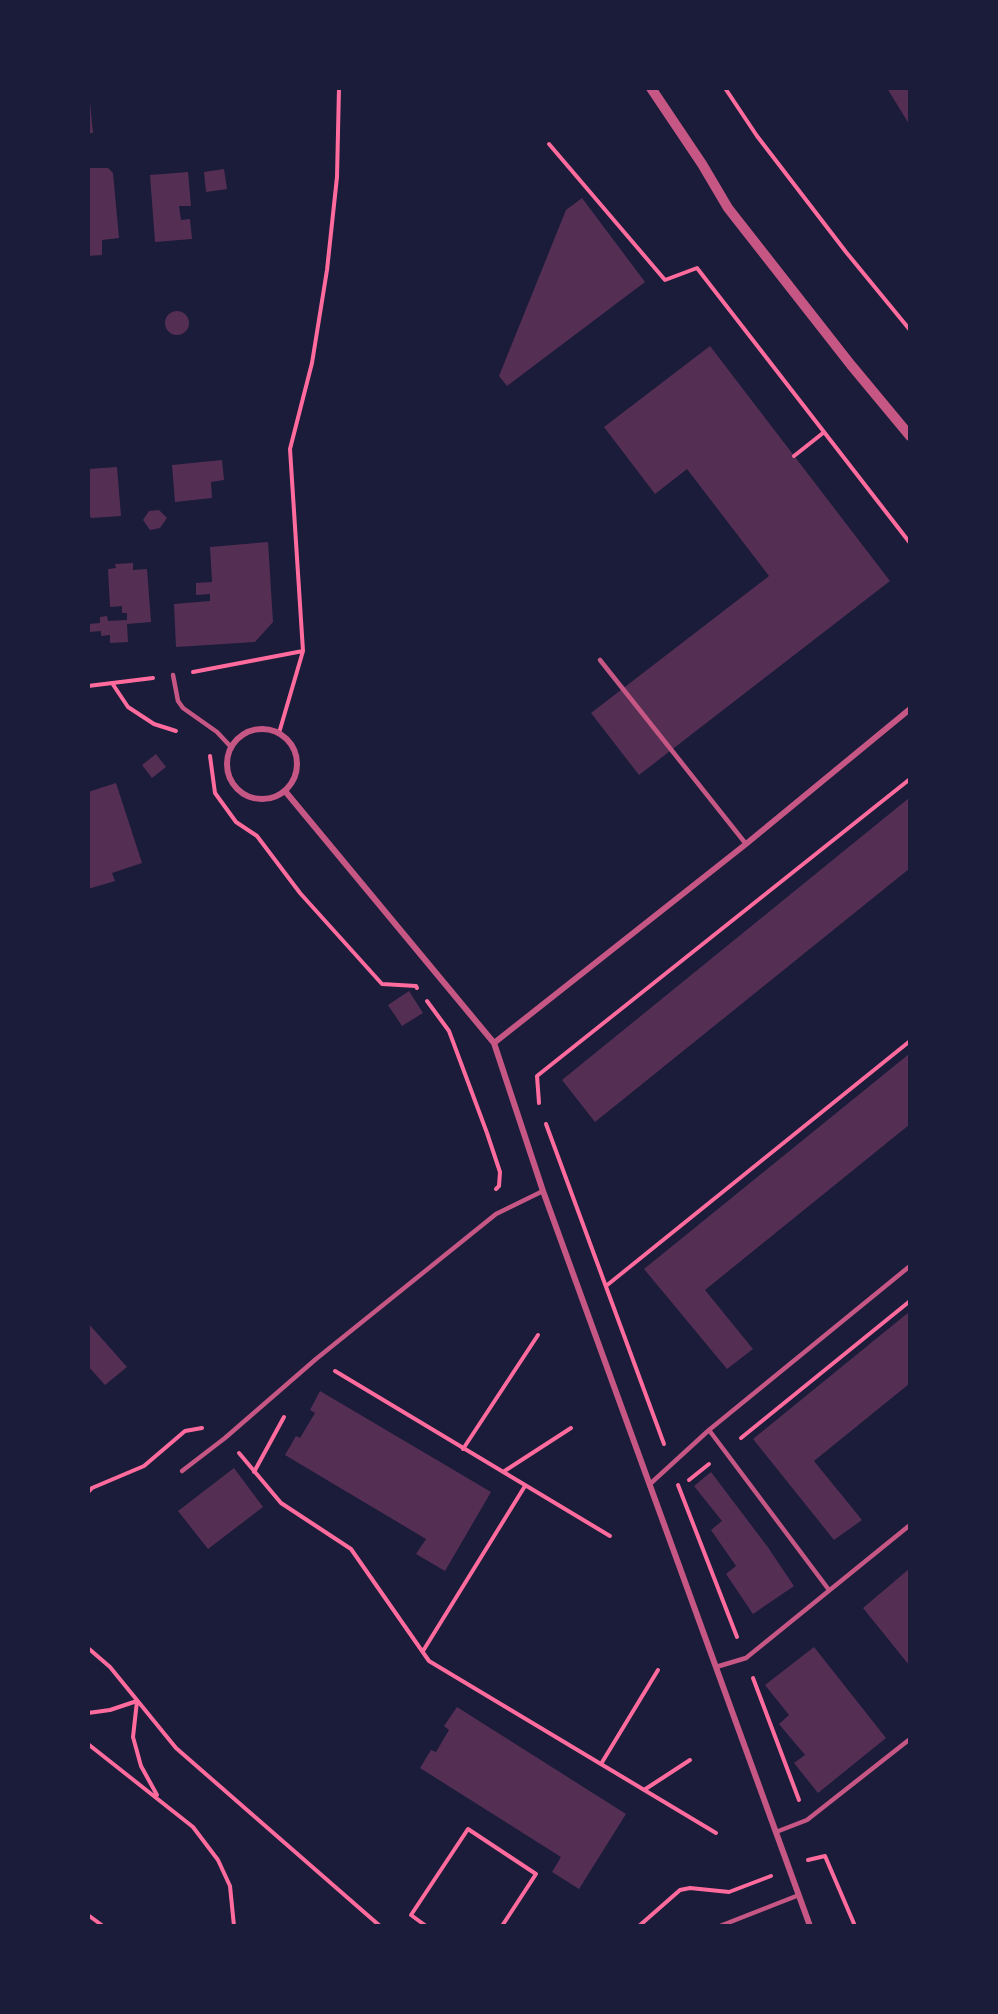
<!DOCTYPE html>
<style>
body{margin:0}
#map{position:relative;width:998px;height:2014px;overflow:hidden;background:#1b1b3a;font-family:"Space Grotesk",sans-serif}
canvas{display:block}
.frame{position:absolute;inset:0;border:90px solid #1b1b3a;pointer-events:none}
</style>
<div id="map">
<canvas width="998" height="2014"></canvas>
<div class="frame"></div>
</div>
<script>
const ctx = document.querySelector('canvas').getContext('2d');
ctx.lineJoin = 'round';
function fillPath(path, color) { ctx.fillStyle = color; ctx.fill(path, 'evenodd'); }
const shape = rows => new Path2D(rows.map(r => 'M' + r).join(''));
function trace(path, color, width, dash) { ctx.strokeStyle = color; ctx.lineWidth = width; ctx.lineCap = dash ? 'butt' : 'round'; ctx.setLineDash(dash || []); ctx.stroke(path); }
const building = shape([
 [887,88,909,88,909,124],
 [88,102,90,102,93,133,88,133],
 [88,168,108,168,113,173,119,238,102,240,102,255,88,256],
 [224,169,227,189,206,192,204,172],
 [188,172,191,206,179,206,181,220,190,219,192,239,155,242,150,175],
 [582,198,645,282,507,386,499,376,566,210],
 '165 323a12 12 0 1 1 24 0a12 12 0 1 1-24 0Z',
 [710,346,890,581,639,775,591,713,769,576,687,469,655,494,604,427],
 [222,460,224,480,211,482,212,498,175,502,172,465],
 [117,467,121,516,91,518,88,512,88,469],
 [159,510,167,518,160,528,150,530,143,520,149,511],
 [268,542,273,622,255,642,176,647,174,604,210,601,210,594,196,595,196,583,212,582,210,547],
 [133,563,133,570,147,569,151,622,127,624,128,642,110,643,110,635,101,636,101,631,90,632,89,624,100,623,100,617,107,616,108,621,127,620,127,613,122,613,122,606,110,607,108,569,116,568,115,564],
 [156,754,166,767,152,778,142,765],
 [116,783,142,863,112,873,115,881,88,889,88,792],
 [909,798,909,869,595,1122,562,1080],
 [409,991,423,1013,402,1026,388,1005],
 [909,1054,909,1125,705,1290,753,1349,727,1369,644,1269],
 [909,1312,909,1384,814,1461,862,1520,834,1540,753,1439],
 [88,1323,127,1367,105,1385,88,1366],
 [320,1391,491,1492,445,1571,416,1554,426,1539,285,1455,296,1436,300,1438,315,1413,310,1410],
 [234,1468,263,1507,208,1549,178,1511],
 [711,1472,767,1546,794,1586,753,1614,726,1574,736,1566,711,1530,722,1521,694,1486],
 [909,1569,909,1665,863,1608],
 [814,1647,886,1738,818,1793,794,1763,805,1755,779,1724,789,1715,765,1685],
 [457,1707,626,1814,579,1889,552,1872,561,1857,420,1768,431,1750,436,1752,449,1730,444,1726]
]);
const path = shape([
 [725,88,757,136,846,252,910,330],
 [549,144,665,280,697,268,910,543],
 [794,456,823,433],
 [193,672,303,651],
 [112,683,128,707,154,724,176,731],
 [88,686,153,678],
 [279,733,303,651,290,449,312,363,327,270,337,177,339,88],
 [210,756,215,793,236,822,257,836,300,893,382,984,416,986,417,988],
 [427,1001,449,1031,487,1133,500,1172,499,1186,496,1189],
 [539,1103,537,1076,910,779],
 [546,1124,664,1444],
 [606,1286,910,1041],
 [335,1371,610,1536],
 [741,1438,910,1301],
 [463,1449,538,1335],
 [239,1453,281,1503,351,1549,429,1661,716,1833],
 [254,1472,284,1417],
 [503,1472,571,1428],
 [689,1480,709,1464],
 [678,1485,737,1637],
 [88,1492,92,1488,144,1466,185,1431,202,1428],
 [88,1648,110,1667,176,1748,380,1926],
 [423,1651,525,1486],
 [753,1678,799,1800],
 [137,1701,133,1737,141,1766,157,1795],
 [88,1713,110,1710,137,1701],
 [88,1744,193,1827,218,1860,230,1886,234,1926],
 [601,1764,658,1670],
 [644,1790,690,1760],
 [808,1860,825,1856,855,1926],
 [88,1915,103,1926],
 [426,1926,411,1915,468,1829,536,1874,502,1926],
 [639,1926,680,1890,690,1888,729,1892,771,1876]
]);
const service = shape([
 [600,660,746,844],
 [173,675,178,701,183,708,217,732,231,747],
 [709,1430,829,1590],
 [182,1471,225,1438,316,1359,496,1214,543,1191],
 [650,1484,709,1430,910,1266],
 [716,1667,746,1658,910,1525],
 [776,1832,807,1820,910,1739],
 [720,1926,799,1895]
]);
const minor = shape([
 '227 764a35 35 0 1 1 70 0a35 35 0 1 1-70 0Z',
 [285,791,494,1043,543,1191,810,1926],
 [494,1043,746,844,910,709]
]);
const tertiary = shape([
 [651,88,702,164,728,208,851,365,910,436]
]);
fillPath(building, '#542f53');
trace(path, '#ff6b9d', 4);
trace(service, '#c65784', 4.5);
trace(minor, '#c65784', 6);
trace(tertiary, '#c65784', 10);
</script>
